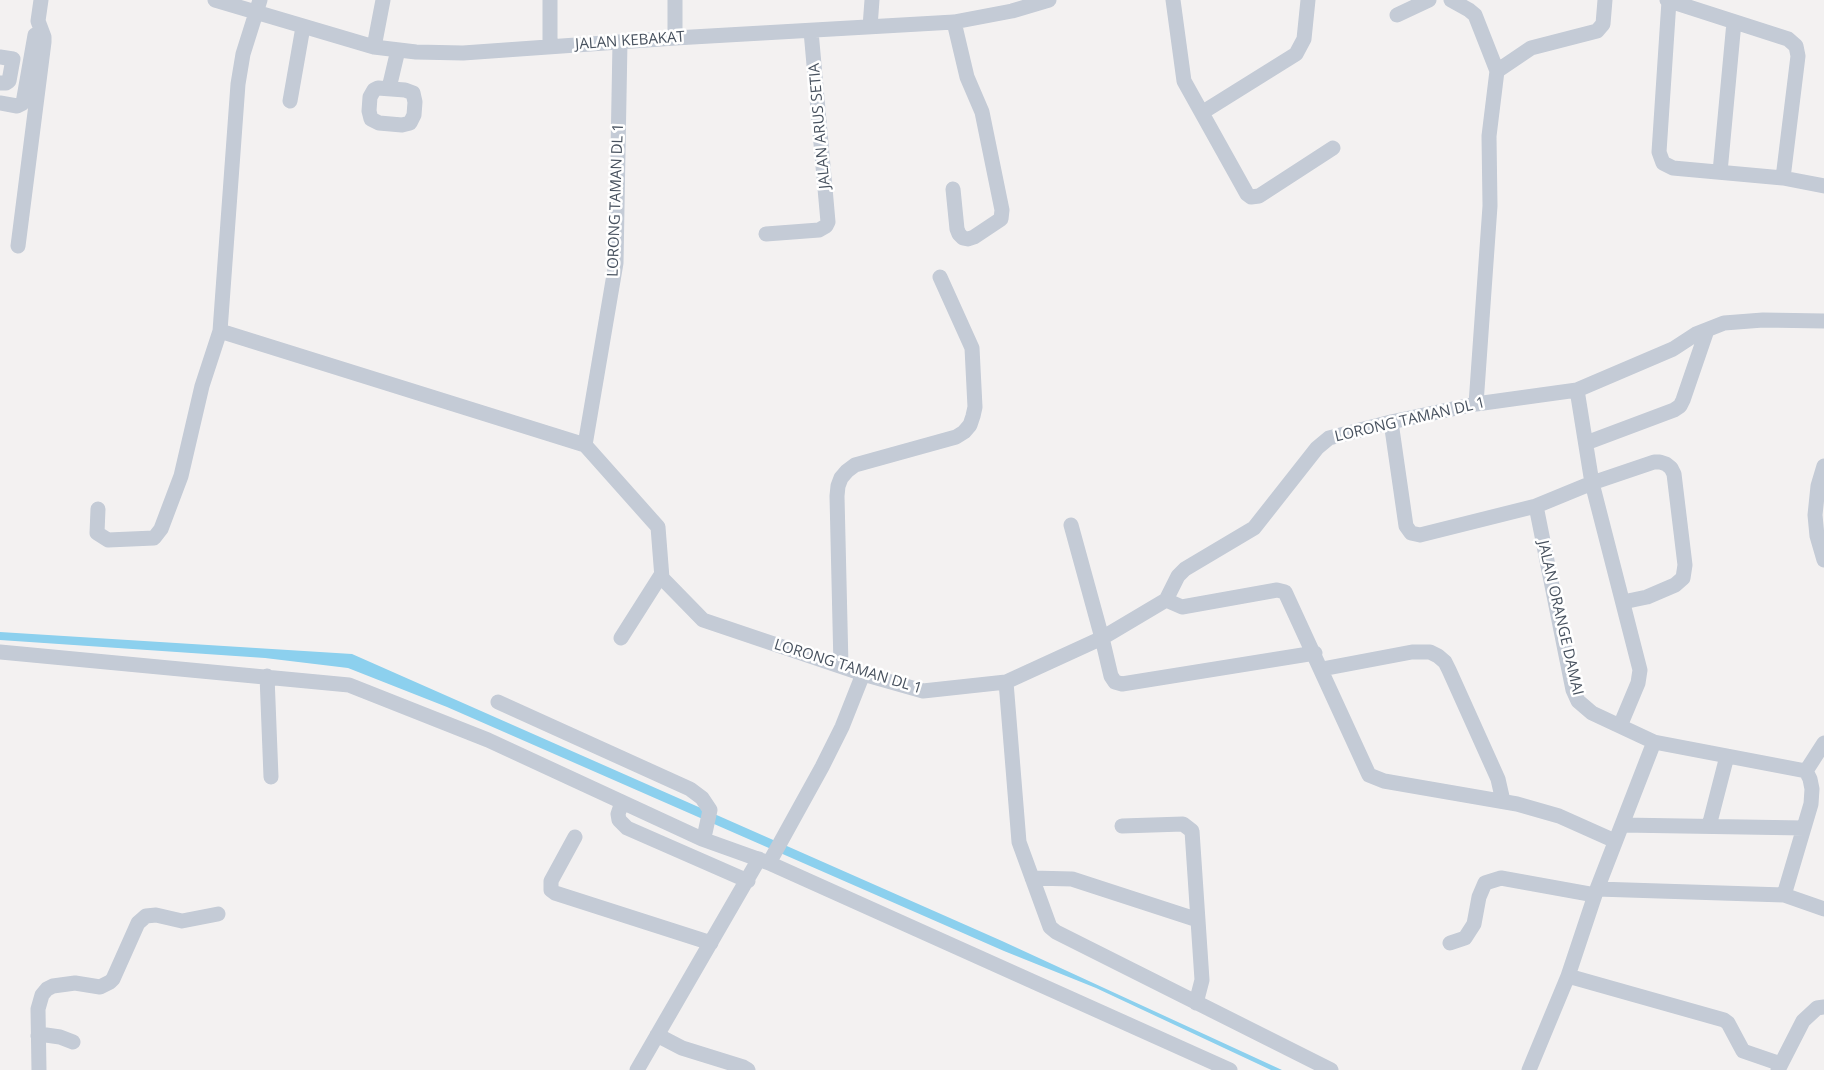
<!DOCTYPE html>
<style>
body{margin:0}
canvas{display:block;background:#f3f1f1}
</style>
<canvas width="1824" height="1070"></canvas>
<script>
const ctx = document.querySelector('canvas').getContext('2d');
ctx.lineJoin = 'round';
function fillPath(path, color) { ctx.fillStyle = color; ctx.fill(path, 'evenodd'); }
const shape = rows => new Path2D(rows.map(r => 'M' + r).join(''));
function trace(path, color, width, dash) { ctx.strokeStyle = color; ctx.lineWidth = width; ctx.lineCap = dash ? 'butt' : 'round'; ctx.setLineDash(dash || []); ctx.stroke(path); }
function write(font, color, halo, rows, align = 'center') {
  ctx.font = font + ' "Open Sans",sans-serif'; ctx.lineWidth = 5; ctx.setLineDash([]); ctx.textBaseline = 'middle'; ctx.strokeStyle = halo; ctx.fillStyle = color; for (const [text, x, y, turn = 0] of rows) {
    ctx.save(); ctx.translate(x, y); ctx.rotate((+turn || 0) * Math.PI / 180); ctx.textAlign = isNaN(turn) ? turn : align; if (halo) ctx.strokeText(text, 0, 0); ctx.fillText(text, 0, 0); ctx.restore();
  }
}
const water = shape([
 [0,632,352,654,1002,941,1282,1070,1271,1070,1096,988,1004,951,447,707,348,668,265,658,0,640]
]);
const minor = shape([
 [215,0,374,47,416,52,463,53,675,38,954,22,1012,11,1049,0],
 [1173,0,1184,81,1247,194,1251,197,1259,196,1333,148],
 [1451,0,1469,10,1475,15,1497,71],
 [1667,0,1788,39,1796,46,1798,56,1783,178,1824,186],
 [1669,1,1659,152,1663,163,1673,168,1783,178],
 [1397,15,1429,0],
 [870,27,872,0],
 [675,38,675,0],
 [620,42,616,263,585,445,658,527,662,578,703,620,863,674,923,691,1006,682,1102,638,1166,600,1178,576,1185,569,1254,528,1317,448,1329,438,1391,422,1476,404,1577,390,1673,349,1696,334,1724,323,1763,320,1824,321],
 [374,47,383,0],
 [550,47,550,0],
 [0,57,13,59,9,81,6,83,0,83],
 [378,88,405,90,413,93,415,102,414,115,410,123,402,125,379,123,371,119,369,111,370,97,374,90,378,88],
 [389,88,398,50],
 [290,101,303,27],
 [0,103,17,106,23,103,35,35],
 [1203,112,1296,54,1304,39,1308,0],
 [1720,172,1734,22],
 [953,189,957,229,959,234,963,238,968,239,974,237,1001,219,1002,210,982,112,967,77,954,22],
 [766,234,819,230,826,226,828,222,811,31],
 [18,246,44,42,44,37,38,21,41,0],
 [220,331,585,445],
 [1577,390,1592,483,1536,506,1573,690,1578,701,1592,713,1654,742,1806,771,1824,743],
 [1476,404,1490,206,1489,136,1497,71,1531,48,1597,31,1603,24,1605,0],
 [1391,422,1406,526,1411,533,1420,535,1536,506],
 [1586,443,1674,410,1680,406,1683,400,1707,330],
 [1824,466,1818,486,1815,515,1817,536,1824,560],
 [98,509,97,533,108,540,154,538,161,529,181,476,202,386,220,331,238,84,243,54,260,0],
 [1071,525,1102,638,1111,676,1115,682,1122,684,1315,653],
 [1166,600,1182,607,1277,590,1285,592,1369,775,1384,781,1517,804,1559,816,1615,841],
 [621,638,661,575],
 [0,652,349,685,488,740,702,839,769,863,1230,1070],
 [841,666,837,496,838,486,841,478,847,471,855,465,956,437,964,432,970,425,973,416,975,407,972,348,940,277],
 [1322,669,1412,652,1430,652,1438,656,1445,662,1449,670,1498,779,1503,801],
 [267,676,271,777],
 [1006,682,1019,842,1050,927,1056,932,1331,1070],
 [498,702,690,789,702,798,710,810,705,833,702,839],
 [1620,726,1638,683,1640,670,1592,483,1654,462,1660,462,1666,464,1671,468,1674,474,1685,565,1683,578,1675,585,1647,597,1623,602],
 [622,802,618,814,619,820,627,828,748,881],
 [1622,825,1804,828],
 [1122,826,1183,824,1192,831,1202,980,1196,1003],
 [1709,826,1727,756],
 [575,837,551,881,551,890,555,893,711,943],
 [769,863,822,767,842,727,863,674],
 [1032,878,1072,879,1198,920],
 [1597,889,1784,895,1824,909],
 [1784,895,1811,804,1812,789,1810,779,1806,771],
 [1450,943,1465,938,1474,924,1479,897,1485,883,1501,878,1595,895],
 [1568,976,1724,1020,1728,1023,1743,1051,1781,1064],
 [657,1035,682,1048,743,1067,748,1070],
 [38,1036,46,1035,60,1037,73,1042],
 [39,1070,38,1009,42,995,47,989,53,986,75,983,100,987,110,982,113,979,138,923,146,916,156,915,182,921,218,914],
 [637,1070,759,859],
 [1529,1070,1568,976,1597,889,1654,742],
 [1778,1070,1803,1021,1817,1008,1824,1007]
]);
const streetNames = [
 ["JALAN KEBAKAT",630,41,-4],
 ["JALAN ARUS SETIA",820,126,-95],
 ["LORONG TAMAN DL 1",616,200,-88],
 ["LORONG TAMAN DL 1",1410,420,-13],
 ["JALAN ORANGE DAMAI",1560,618,77],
 ["LORONG TAMAN DL 1",848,667,17]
];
fillPath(water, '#8cd0ee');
trace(minor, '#c4cbd6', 15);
write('15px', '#48525f', '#fff', streetNames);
</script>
